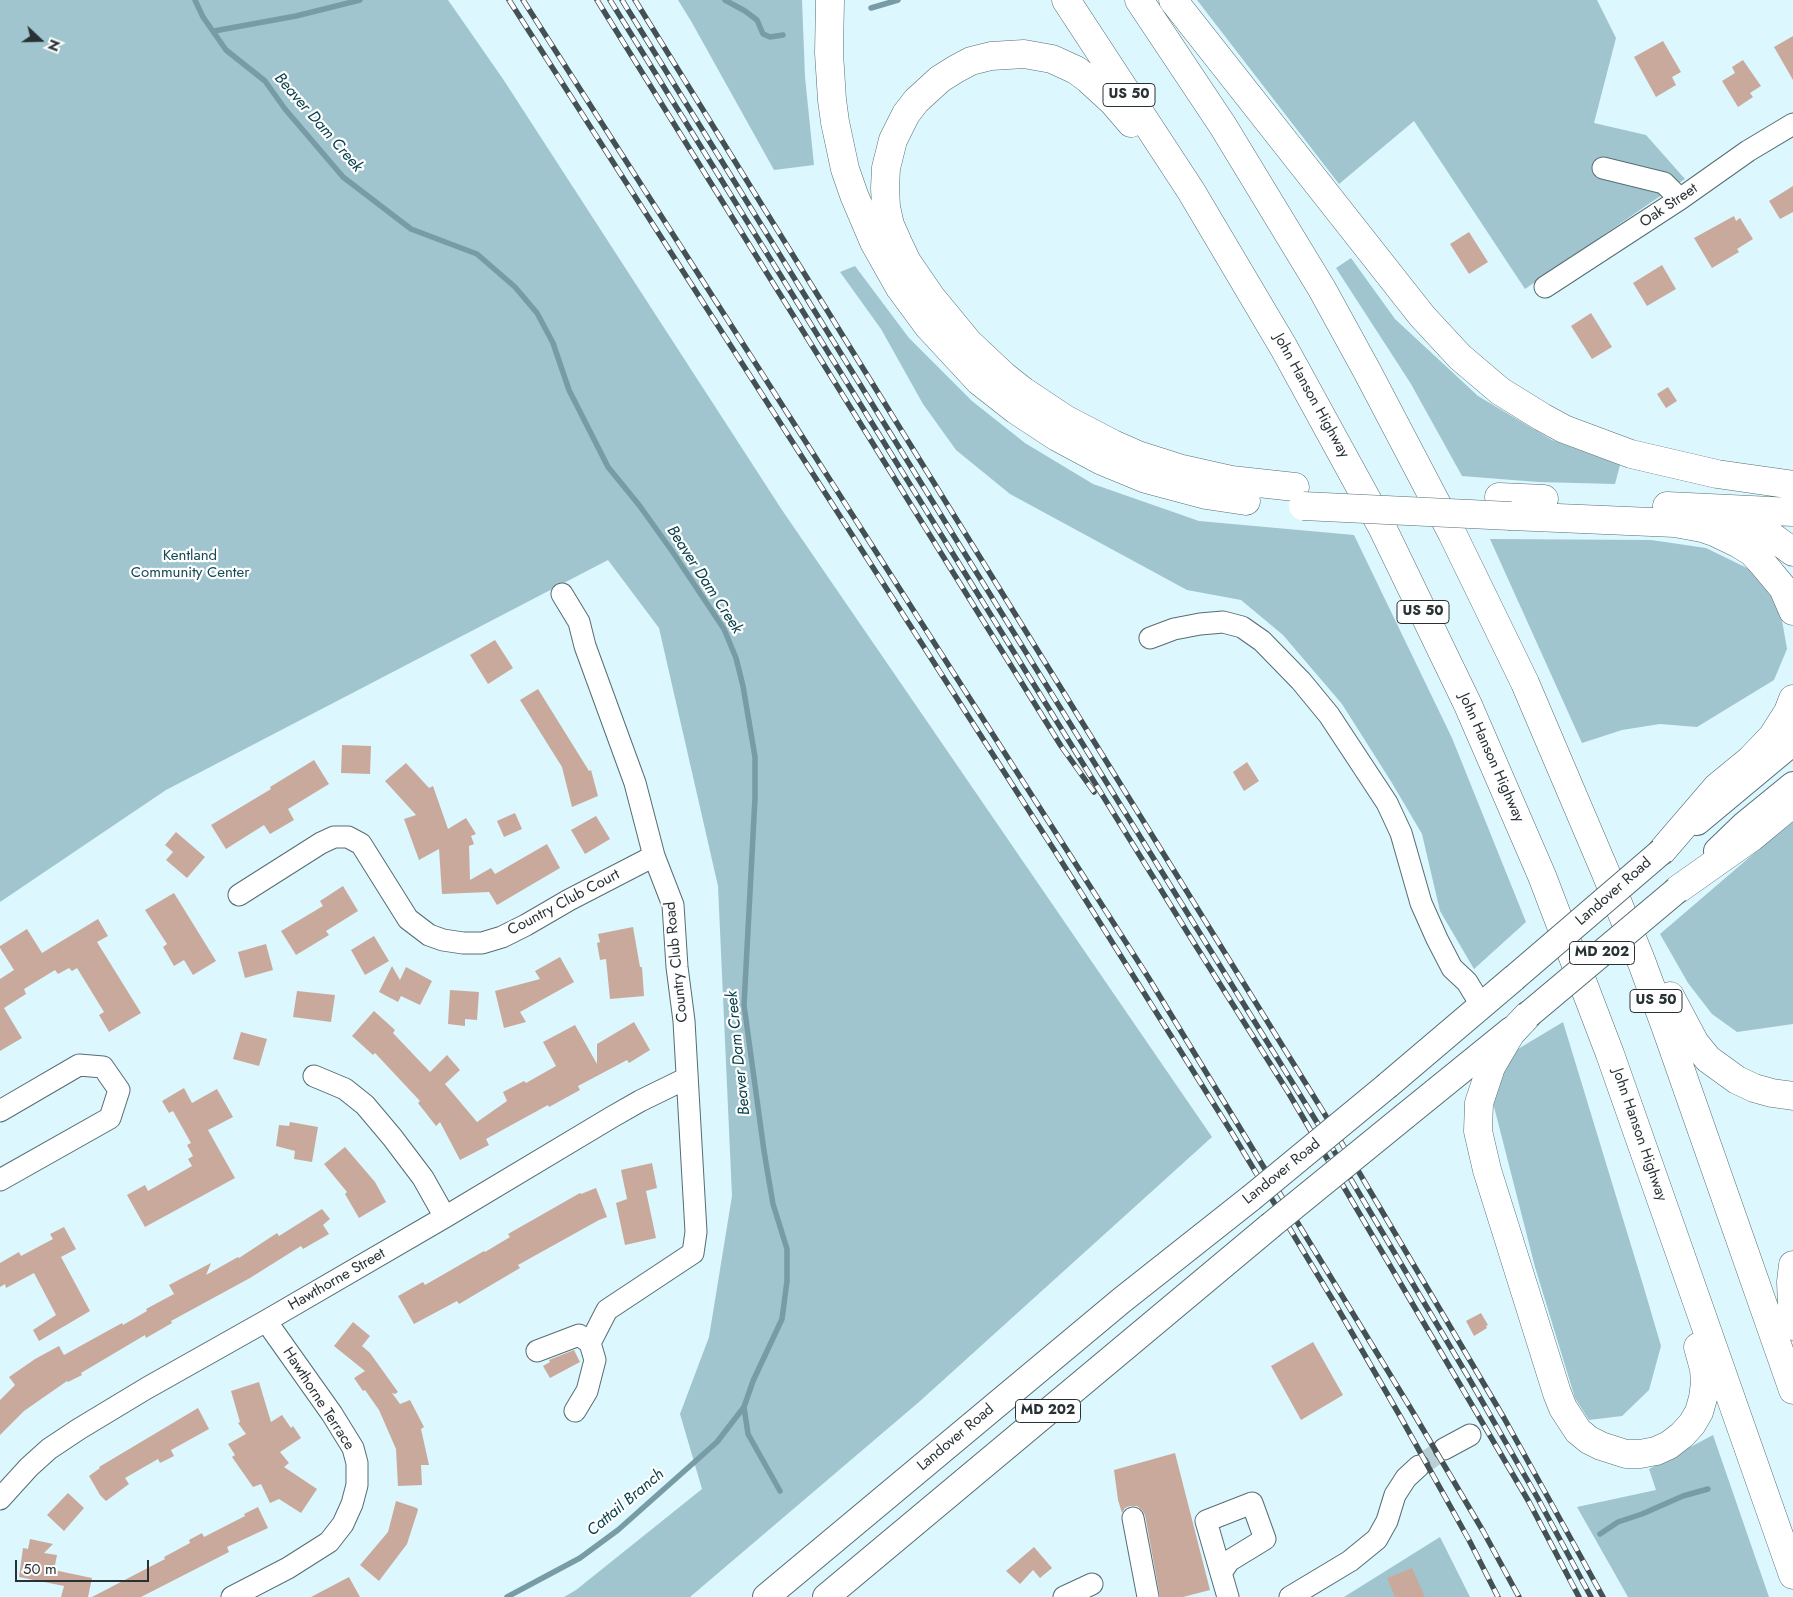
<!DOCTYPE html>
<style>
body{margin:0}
#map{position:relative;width:1793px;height:1597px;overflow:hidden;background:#dcf7fd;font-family:Jost,sans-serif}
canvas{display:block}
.north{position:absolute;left:15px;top:15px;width:50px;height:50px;-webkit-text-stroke:4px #fefefe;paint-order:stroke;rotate:111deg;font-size:14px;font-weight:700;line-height:20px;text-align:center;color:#283235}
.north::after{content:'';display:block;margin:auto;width:18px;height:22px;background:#283235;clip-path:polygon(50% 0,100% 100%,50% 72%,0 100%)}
.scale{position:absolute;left:15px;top:1560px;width:134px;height:22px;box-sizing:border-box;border:2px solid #283235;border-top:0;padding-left:6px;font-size:15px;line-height:18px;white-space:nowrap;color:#283235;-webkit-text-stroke:4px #fefefe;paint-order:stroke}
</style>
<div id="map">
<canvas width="1793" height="1597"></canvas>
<div class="north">N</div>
<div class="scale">50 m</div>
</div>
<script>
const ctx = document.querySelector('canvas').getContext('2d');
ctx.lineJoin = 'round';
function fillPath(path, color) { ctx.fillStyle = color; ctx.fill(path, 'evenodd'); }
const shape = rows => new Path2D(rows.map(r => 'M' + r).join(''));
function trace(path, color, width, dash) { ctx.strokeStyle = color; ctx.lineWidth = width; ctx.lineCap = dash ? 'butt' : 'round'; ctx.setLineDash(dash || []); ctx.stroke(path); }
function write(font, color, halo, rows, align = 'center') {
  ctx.font = font + ' Jost,sans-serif'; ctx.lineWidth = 4.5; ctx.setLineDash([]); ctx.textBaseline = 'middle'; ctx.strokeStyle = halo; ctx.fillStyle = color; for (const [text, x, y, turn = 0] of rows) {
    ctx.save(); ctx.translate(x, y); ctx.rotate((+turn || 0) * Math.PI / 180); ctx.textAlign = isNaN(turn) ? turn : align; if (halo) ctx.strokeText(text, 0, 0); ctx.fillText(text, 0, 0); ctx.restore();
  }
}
const green = shape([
 [0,0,448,0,503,79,782,510,1212,1137,919,1402,690,1597,564,1597,576,1590,702,1489,680,1414,709,1337,732,1196,718,886,659,628,608,560,166,790,0,902],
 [678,0,802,0,805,77,814,165,774,170,691,21],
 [1197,0,1597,0,1616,38,1594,123,1646,135,1685,179,1525,289,1414,121,1339,184],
 [1351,258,1395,319,1478,396,1552,440,1620,465,1615,484,1538,482,1462,476,1411,384,1336,268],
 [855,266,909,338,972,401,1025,443,1093,484,1199,521,1354,535,1452,738,1526,922,1474,969,1440,911,1422,834,1392,783,1342,704,1283,635,1241,600,1187,590,1010,494,956,450,923,404,881,329,840,272],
 [1490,539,1651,540,1706,548,1751,570,1779,603,1787,649,1774,680,1697,727,1660,724,1622,730,1582,743],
 [1793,820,1793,1024,1737,1032,1712,1014,1688,983,1660,934],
 [1563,1022,1644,1288,1661,1346,1649,1390,1622,1416,1589,1420,1575,1398,1535,1267,1490,1091,1518,1049],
 [1713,1435,1769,1597,1628,1597,1577,1507,1656,1490,1649,1469],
 [1440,1537,1470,1597,1344,1597]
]);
const stream = shape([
 [195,0,203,17,226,50,265,81,285,109,343,177,411,229,477,254,515,287,537,313,553,343,569,390,608,467,639,505,672,551,724,629,736,658,743,686,755,757,755,798,744,1005,764,1151,773,1204,787,1249,787,1281,782,1319,753,1381,744,1407,748,1434,780,1491],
 [725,0,745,11,757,20,763,34,770,37,783,35],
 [871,8,898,0],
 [214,31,296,16,360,0],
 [1600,1534,1618,1522,1642,1514,1683,1496,1708,1489],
 [507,1597,580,1558,618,1530,717,1442,744,1407]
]);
const building = shape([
 [1793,36,1793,80,1774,47],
 [1663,41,1681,72,1672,77,1676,85,1656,97,1634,57],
 [1743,60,1761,86,1750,93,1753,97,1738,107,1722,81,1735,73,1732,67],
 [1793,186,1793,212,1780,219,1769,201],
 [1734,216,1736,221,1740,218,1753,239,1737,249,1739,252,1712,268,1694,238],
 [1469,232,1488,262,1469,274,1450,244],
 [1662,265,1676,289,1647,306,1633,283],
 [1591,313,1612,347,1592,359,1571,326],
 [1668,387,1677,401,1666,408,1657,394],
 [495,640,513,668,488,684,470,655],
 [538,689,589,771,591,770,598,796,572,807,562,767,520,700],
 [342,745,371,746,370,774,341,773],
 [314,760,329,784,288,809,294,820,270,834,264,825,226,849,211,825,271,789,270,787],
 [1247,762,1259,781,1244,791,1233,772],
 [406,763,429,788,433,786,448,829,466,818,476,834,471,836,474,844,469,846,470,880,491,868,495,874,547,844,560,868,497,905,489,892,442,894,439,849,419,860,404,819,416,815,385,781],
 [515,813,522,829,504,837,497,821],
 [596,816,610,839,585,854,571,830],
 [176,832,205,857,187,878,166,860,173,852,165,845],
 [343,886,358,911,326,931,329,935,296,955,281,931,323,906,320,901],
 [174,893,216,961,193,975,184,960,174,966,163,947,167,944,145,910],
 [98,919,108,936,97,942,141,1013,109,1032,99,1015,104,1012,77,968,72,971,69,968,58,974,55,970,24,989,26,994,4,1008,22,1038,0,1051,0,979,14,970,0,948,0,946,27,929,42,953],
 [633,927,640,967,642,967,644,996,610,999,606,959,600,960,597,943,600,942,598,934],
 [374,936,389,961,365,975,351,950],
 [266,944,273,970,245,978,238,952],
 [560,957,574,982,520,1012,526,1022,504,1028,495,991,540,979,535,971],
 [392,966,400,980,406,967,432,981,420,1005,401,996,398,1002,379,992],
 [450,990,479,992,477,1020,465,1019,465,1026,448,1024],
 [297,991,335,995,331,1022,293,1017],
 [374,1011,395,1030,393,1033,430,1072,447,1055,460,1070,445,1084,477,1122,507,1101,503,1092,524,1081,526,1083,556,1066,543,1042,575,1025,597,1064,597,1044,634,1022,650,1050,629,1063,627,1060,578,1086,580,1090,549,1107,548,1105,486,1139,489,1145,460,1160,440,1122,436,1126,418,1103,420,1101,375,1053,373,1055,352,1036],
 [241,1032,267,1039,259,1066,233,1059],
 [184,1088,192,1103,217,1089,233,1117,208,1130,235,1178,145,1227,127,1195,145,1185,148,1191,192,1166,188,1159,193,1156,187,1145,191,1143,173,1111,169,1113,162,1101],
 [290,1122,318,1127,312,1162,294,1159,295,1151,276,1146,279,1125,289,1126],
 [345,1147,375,1182,386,1202,359,1218,345,1194,347,1192,324,1164],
 [652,1163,657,1188,646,1191,656,1238,625,1245,616,1203,627,1199,621,1170],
 [596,1188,607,1217,599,1220,518,1265,520,1268,459,1304,457,1301,414,1324,398,1296,423,1282,425,1285,484,1251,485,1252,510,1237,508,1234,580,1193,581,1194],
 [322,1209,330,1219,323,1225,329,1234,303,1249,301,1246,250,1278,171,1321,172,1323,146,1338,145,1335,81,1373,82,1375,68,1382,67,1381,24,1411,0,1435,0,1400,15,1385,9,1377,35,1359,59,1346,64,1355,122,1323,123,1325,147,1311,146,1309,174,1294,169,1285,211,1263,206,1275,238,1257,239,1258,277,1233,279,1236],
 [64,1227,76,1249,61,1257,90,1311,39,1341,33,1330,56,1315,34,1273,6,1288,5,1284,0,1287,0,1263,19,1252,21,1256,53,1239,50,1234],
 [1481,1313,1488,1325,1486,1326,1487,1328,1474,1336,1466,1321],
 [353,1322,370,1336,362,1346,370,1353,398,1392,395,1394,392,1393,400,1404,410,1400,424,1427,421,1429,429,1465,421,1465,422,1485,398,1486,396,1449,379,1410,365,1390,363,1391,354,1378,365,1371,334,1346],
 [1313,1342,1343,1395,1301,1420,1271,1366],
 [574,1350,580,1362,550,1378,543,1366,550,1362,549,1360],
 [259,1382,271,1422,282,1415,291,1428,293,1426,301,1438,280,1452,289,1463,284,1467,317,1489,301,1513,279,1499,270,1503,261,1484,253,1487,232,1457,235,1455,228,1444,246,1434,238,1423,240,1422,231,1391],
 [198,1408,209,1429,171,1450,174,1456,160,1463,158,1459,125,1478,129,1484,106,1501,100,1495,89,1476,100,1468,99,1467],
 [1175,1453,1210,1590,1183,1597,1160,1597,1145,1515,1142,1510,1137,1506,1130,1506,1125,1508,1122,1513,1118,1500,1114,1470],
 [68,1493,84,1508,64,1531,47,1515],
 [396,1501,417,1508,418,1510,407,1544,379,1581,360,1565,388,1532],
 [258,1507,268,1528,227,1547,229,1552,141,1597,92,1597,165,1559,164,1557,190,1543,189,1540,202,1533,204,1537,245,1516,244,1514],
 [30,1539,53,1544,44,1553,57,1555,54,1570,92,1578,88,1597,61,1597,64,1586,19,1577,23,1548,28,1549],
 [1034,1547,1052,1568,1040,1578,1033,1570,1020,1584,1006,1571],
 [1412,1568,1425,1597,1395,1597,1387,1578],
 [349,1577,360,1597,311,1597]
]);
const minorTunnel = shape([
 [1419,1466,1444,1449]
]);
const minor = shape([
 [1603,168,1664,183,1680,199],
 [1545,287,1680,199,1748,151,1793,124],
 [562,594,579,622,585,646,635,783,654,856,673,905,677,967,684,1021,696,1232,693,1253,607,1310,590,1343],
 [1150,638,1174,629,1200,624,1223,622,1242,627,1262,641,1301,681,1329,715,1387,803,1401,833,1421,903,1437,939,1452,968,1467,982,1481,1005],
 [239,895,321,843,334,837,348,837,361,844,408,919,429,935,443,940,463,943,482,943,502,937,526,925,569,900,654,856],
 [314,1076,345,1089,365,1105,392,1137,423,1178,445,1217],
 [0,1111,79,1065,103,1067,119,1090,110,1118,0,1180],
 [537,1351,579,1335,590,1343,595,1360,587,1391,575,1411],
 [1444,1449,1470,1435],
 [0,1499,29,1467,49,1449,79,1429,147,1388,266,1321,445,1217,612,1117,640,1101,687,1078],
 [1133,1518,1148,1597],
 [1221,1573,1229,1561,1265,1539,1252,1503,1206,1521,1221,1573,1228,1597],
 [232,1597,288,1568,329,1542,343,1524,352,1504,357,1485,357,1463,353,1448,332,1414,266,1321],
 [1064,1597,1092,1584],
 [1290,1597,1350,1561,1377,1539,1387,1521,1395,1495,1406,1478,1419,1466]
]);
const major = shape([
 [1697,822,1793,742],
 [1717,851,1744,825,1793,785],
 [1388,1085,1514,978],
 [1405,1116,1511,1030],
 [766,1597,1122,1300,1251,1198],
 [826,1597,1270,1226]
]);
const highway = shape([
 [830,0,829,53,832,100,835,122,845,169,854,195,874,242,900,288,928,326,979,381,1016,410,1057,437,1100,460,1146,479,1206,495,1246,501],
 [1066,0,1191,191,1284,348,1382,527,1468,705,1542,876,1610,1054,1793,1575],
 [1139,0,1223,126,1322,289,1367,371,1452,533,1525,683,1605,871,1642,963,1666,1028,1793,1390],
 [1173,0,1422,316,1460,357,1500,391,1542,417,1564,429,1631,454,1717,474,1793,485],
 [1131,123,1113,102,1088,79,1076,70,1052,59,1024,54,991,56,971,61,956,69,940,79,916,101,906,114,893,140,886,168,885,188,886,207,890,225,898,243,907,262,931,297,968,342,1004,376,1023,391,1065,419,1113,444,1138,455,1182,469,1231,480,1295,487],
 [1499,497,1544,499],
 [1667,506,1793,512],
 [1731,514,1759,527,1793,552],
 [1511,516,1675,523,1702,528,1714,532,1739,544,1752,552,1763,564,1783,588,1793,611],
 [1662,851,1717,787,1750,760,1772,737,1788,712,1793,699],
 [1677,890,1752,837,1793,803],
 [1670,996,1695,1043,1708,1059,1737,1080,1754,1088,1772,1093,1793,1096],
 [1528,1015,1511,1033,1491,1067,1479,1103,1478,1131,1487,1170,1557,1393,1563,1408,1578,1431,1589,1440,1601,1446,1626,1454,1640,1454,1656,1451,1669,1445,1682,1435,1692,1424,1699,1412,1703,1398,1705,1383,1704,1369,1698,1347],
 [1793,1265,1791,1282,1793,1326]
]);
const rail = shape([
 [509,0,1058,856,1232,1133,1337,1307,1400,1416,1469,1540,1498,1597],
 [523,0,1148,977,1411,1409,1483,1531,1519,1597],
 [597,0,1061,746,1094,792],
 [610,0,1189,935,1288,1092,1529,1502,1579,1597],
 [622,0,1318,1124,1467,1375,1537,1497,1591,1597],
 [635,0,1324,1113,1504,1418,1603,1597]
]);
const majorBridge = shape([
 [1514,978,1662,851],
 [1528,1015,1677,890],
 [1251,1198,1388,1085],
 [1270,1226,1405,1116]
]);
const highwayBridge = shape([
 [1303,506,1511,516]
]);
const shields = [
 [1129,95,52],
 [1423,612,52],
 [1602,953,65],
 [1656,1001,52],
 [1048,1411,65]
];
const shieldNames = [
 ["US 50",1129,95],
 ["US 50",1423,612],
 ["MD 202",1602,953],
 ["US 50",1656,1001],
 ["MD 202",1048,1411]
];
const streetNames = [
 ["Oak Street",1669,206,-34],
 ["John Hanson Highway",1311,396,61],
 ["John Hanson Highway",1491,758,66],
 ["Landover Road",1614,892,-41],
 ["Country Club Court",564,903,-28],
 ["Country Club Road",677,962,-96],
 ["John Hanson Highway",1639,1135,71],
 ["Landover Road",1282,1172,-39],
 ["Hawthorne Street",337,1280,-30],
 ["Hawthorne Terrace",318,1399,57],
 ["Landover Road",956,1438,-40]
];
const parkNames = [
 ["Kentland",190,556],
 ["Community Center",190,573]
];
const waterNames = [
 ["Beaver Dam Creek",318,123,49],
 ["Beaver Dam Creek",704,580,57],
 ["Beaver Dam Creek",739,1053,-96],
 ["Cattail Branch",626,1503,-40]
];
fillPath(green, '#a0c5cf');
trace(stream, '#789ca5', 5.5);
fillPath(building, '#caa99d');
trace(minorTunnel, '#b8d0d5', 21, [21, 11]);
trace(minor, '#566d73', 23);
trace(major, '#566d73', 28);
trace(highway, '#566d73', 29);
trace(minor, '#fff', 21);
trace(major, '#fff', 26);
trace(highway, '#fff', 28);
trace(rail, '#445154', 5.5);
trace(rail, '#fefefe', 4, [11]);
trace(majorBridge, '#566d73', 28, []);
trace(highwayBridge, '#566d73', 29, []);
trace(majorBridge, '#fff', 26);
trace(highwayBridge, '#fff', 28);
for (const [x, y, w] of shields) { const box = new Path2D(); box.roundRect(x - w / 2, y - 11.5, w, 23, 4); ctx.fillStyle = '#fefefe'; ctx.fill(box); trace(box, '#283235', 1); }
write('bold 14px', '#283235', null, shieldNames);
write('15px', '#283235', '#fefefe', streetNames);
write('15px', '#134955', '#fefefe', parkNames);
write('italic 16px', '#08414c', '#fefefe', waterNames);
</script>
